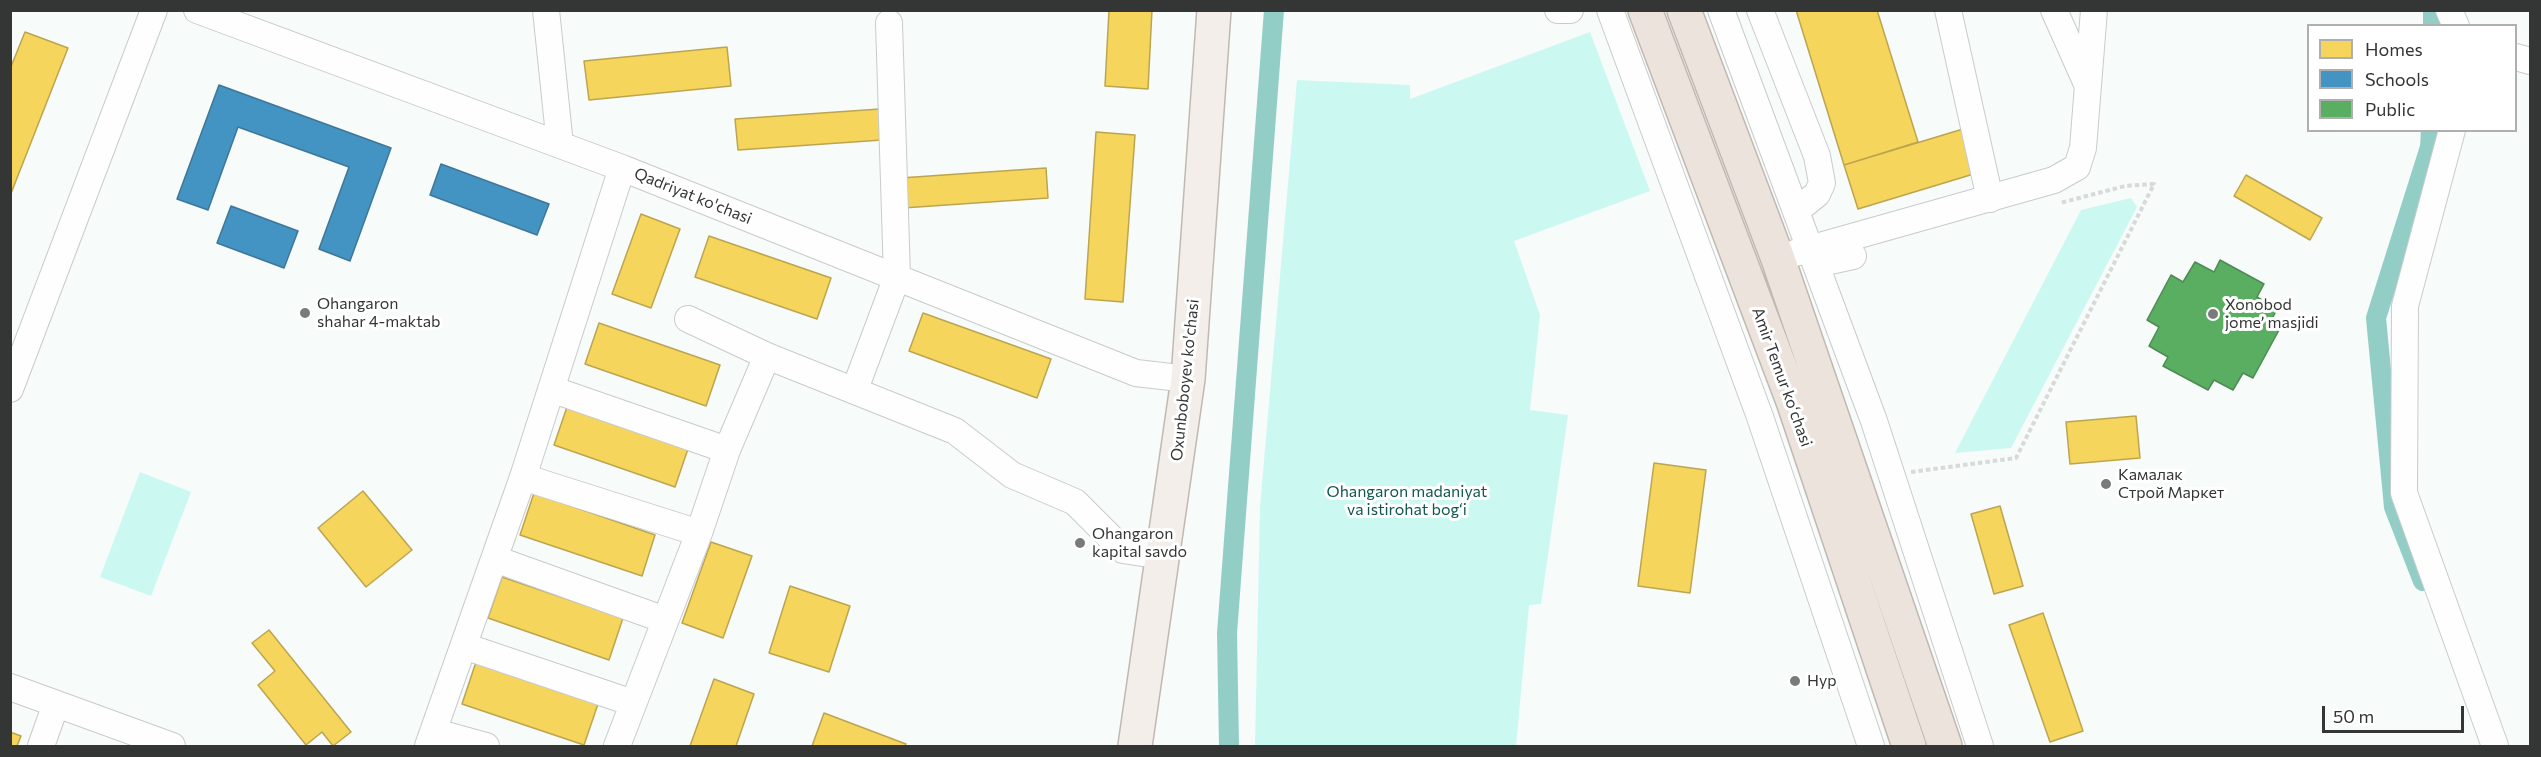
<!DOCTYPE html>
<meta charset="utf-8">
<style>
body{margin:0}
#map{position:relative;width:2541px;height:757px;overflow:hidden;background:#f7fbfa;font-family:Commissioner,sans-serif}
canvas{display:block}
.frame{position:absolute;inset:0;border:12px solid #343635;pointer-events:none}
.legend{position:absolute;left:2307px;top:24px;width:210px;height:108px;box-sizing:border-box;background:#fff;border:2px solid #aeafae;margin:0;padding:8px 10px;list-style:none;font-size:18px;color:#343635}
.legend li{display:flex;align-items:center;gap:12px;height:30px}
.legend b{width:30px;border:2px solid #aeafae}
.scale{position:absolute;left:2322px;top:706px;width:142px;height:27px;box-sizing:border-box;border:3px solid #343635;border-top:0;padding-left:8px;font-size:18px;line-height:21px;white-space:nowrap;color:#343635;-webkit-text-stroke:4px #fff;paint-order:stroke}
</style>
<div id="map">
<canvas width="2541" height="757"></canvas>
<div class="frame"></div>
<ul class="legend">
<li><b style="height:16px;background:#f6d55c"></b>Homes</li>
<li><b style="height:16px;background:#4393c3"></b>Schools</li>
<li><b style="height:16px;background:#5aae61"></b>Public</li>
</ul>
<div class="scale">50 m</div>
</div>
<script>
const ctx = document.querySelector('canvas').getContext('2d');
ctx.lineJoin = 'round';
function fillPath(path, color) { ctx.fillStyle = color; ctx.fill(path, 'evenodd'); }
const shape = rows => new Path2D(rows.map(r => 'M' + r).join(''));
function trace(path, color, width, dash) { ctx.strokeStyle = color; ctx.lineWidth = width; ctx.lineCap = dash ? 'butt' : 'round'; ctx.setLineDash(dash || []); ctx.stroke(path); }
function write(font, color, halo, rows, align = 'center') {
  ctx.font = font + ' Commissioner,sans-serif'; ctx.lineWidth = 6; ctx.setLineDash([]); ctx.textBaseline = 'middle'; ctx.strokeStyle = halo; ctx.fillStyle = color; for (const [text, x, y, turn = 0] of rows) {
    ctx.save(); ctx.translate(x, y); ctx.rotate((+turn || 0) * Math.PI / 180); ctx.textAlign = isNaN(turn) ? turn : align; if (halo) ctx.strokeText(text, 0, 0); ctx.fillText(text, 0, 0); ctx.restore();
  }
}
const green = shape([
 [1590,32,1650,191,1514,241,1540,315,1530,410,1568,415,1541,604,1529,605,1516,746,1255,746,1260,507,1297,80,1410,85,1410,99],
 [2131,198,2137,207,2011,448,1955,453,2081,210],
 [140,472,191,492,151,596,100,577]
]);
const homes = shape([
 [1109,10,1152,10,1148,89,1105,86,1109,10],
 [1796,10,1877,10,1918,142,1844,165,1796,10],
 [25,32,68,48,10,196,10,69,25,32],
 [727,47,731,86,589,100,584,61,727,47],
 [880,109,882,140,738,150,735,119,880,109],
 [1963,129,1977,173,1858,209,1844,165,1963,129],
 [1096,132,1135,135,1123,302,1085,299,1096,132],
 [1046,168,1048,198,903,208,900,178,1046,168],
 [2246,175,2322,218,2310,240,2234,196,2246,175],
 [641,214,680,229,651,308,612,294,641,214],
 [709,236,831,278,817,319,695,277,709,236],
 [923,313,1051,359,1037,398,909,351,923,313],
 [599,323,720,365,706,406,585,364,599,323],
 [568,404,689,446,675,487,554,445,568,404],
 [2136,416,2140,458,2070,464,2066,422,2136,416],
 [1654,463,1706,470,1690,593,1638,586,1654,463],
 [363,491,412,550,366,587,318,528,363,491],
 [534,493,655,535,642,576,520,535,534,493],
 [2000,506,2023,586,1994,594,1971,514,2000,506],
 [711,542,752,556,723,638,682,623,711,542],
 [502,577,623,618,609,660,488,618,502,577],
 [790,586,850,606,829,672,769,653,790,586],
 [2043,613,2083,731,2050,742,2009,625,2043,613],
 [269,630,351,732,333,746,322,732,306,745,258,685,275,671,252,643,269,630],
 [476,662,598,704,584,745,462,704,476,662],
 [714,679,754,694,736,746,690,746,714,679],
 [824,713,906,744,905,746,812,746,824,713],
 [10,732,21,736,17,746,10,746,10,732]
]);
const schools = shape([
 [219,85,391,148,350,261,319,249,349,167,238,127,208,210,177,199,219,85],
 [441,164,549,204,537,235,430,195,441,164],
 [231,206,298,231,284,268,217,243,231,206]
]);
const public = shape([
 [2220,260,2264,284,2257,297,2277,309,2269,325,2279,330,2253,378,2243,373,2233,390,2214,380,2208,390,2163,366,2168,357,2149,346,2159,327,2147,320,2171,275,2183,282,2195,262,2214,272,2220,260]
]);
const canal = shape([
 [2433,10,2433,26],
 [2423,581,2394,507,2376,318,2430,147,2431,130],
 [1229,746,1227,633,1274,10]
]);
const path = shape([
 [1911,472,2016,458,2154,184,2125,186,2060,203]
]);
const minor = shape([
 [197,10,622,168,1136,373,1188,379],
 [546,10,560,145],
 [1558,10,1570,10],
 [1610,10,1760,417,1871,746],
 [1721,10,1874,421,1980,746],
 [1760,10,1817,156,1822,183,1817,194,1796,211],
 [1948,10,1990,199],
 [2054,10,2087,84],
 [2449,10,2456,26],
 [2516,57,2530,61],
 [2452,130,2405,306,2404,493,2495,746],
 [1795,253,2054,180,2077,167,2083,148,2094,10],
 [1816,264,1853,256],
 [688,319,767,356,955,431,1012,475,1075,502,1123,550,1162,556],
 [10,389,154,10],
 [551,389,727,450],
 [855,389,897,277,889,23],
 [523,477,699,533],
 [495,559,665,620],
 [464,646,633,703],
 [10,687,172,746],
 [435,732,486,746],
 [41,746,56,704],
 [428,746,523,477,622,168],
 [617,746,699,533,727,450,767,356]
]);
const major = shape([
 [1135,746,1188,379,1214,10]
]);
const highway = shape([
 [1645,10,1794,404,1909,746],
 [1684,10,1778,259,1945,746]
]);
const markers = [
 [305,313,6,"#787b7a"],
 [2213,314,6,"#787b7a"],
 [2106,484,6,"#787b7a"],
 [1080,543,6,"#787b7a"],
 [1795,681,6,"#787b7a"]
];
const streetNames = [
 ["Qadriyat ko'chasi",693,196,22],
 ["Amir Temur koʻchasi",1782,377,70],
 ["Oxunboboyev ko'chasi",1185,380,-84]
];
const poiNames = [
 ["Ohangaron",317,304],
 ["shahar 4-maktab",317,322],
 ["Xonobod",2225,305],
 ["jome’ masjidi",2225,323],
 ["Камалак",2118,475],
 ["Строй Маркет",2118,493],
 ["Ohangaron",1092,534],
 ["kapital savdo",1092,552],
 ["Нур",1807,681]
];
const parkNames = [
 ["Ohangaron madaniyat",1407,492],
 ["va istirohat bogʻi",1407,510]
];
fillPath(green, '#cbf9f1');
fillPath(homes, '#f6d55c');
trace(homes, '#bca550', 1.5);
fillPath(schools, '#4393c3');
trace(schools, '#3e7798', 1.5);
fillPath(public, '#5aae61');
trace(public, '#4f8a54', 1.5);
trace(canal, '#93cec6', 20);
trace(minor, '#c9cbcb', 28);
trace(major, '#c1b9b1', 36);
trace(highway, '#c1b9b1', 36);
trace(path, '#d8d9d9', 4, [4.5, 3]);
trace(minor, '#fefefe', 26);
trace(major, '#f3eeea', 33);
trace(highway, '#ebe3dc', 33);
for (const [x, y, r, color] of markers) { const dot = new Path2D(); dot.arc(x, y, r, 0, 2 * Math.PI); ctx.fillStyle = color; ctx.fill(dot); trace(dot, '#fff', 2); }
write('16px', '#343635', '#fff', streetNames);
write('16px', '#343635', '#fff', poiNames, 'left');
write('16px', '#0f574f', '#fff', parkNames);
</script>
